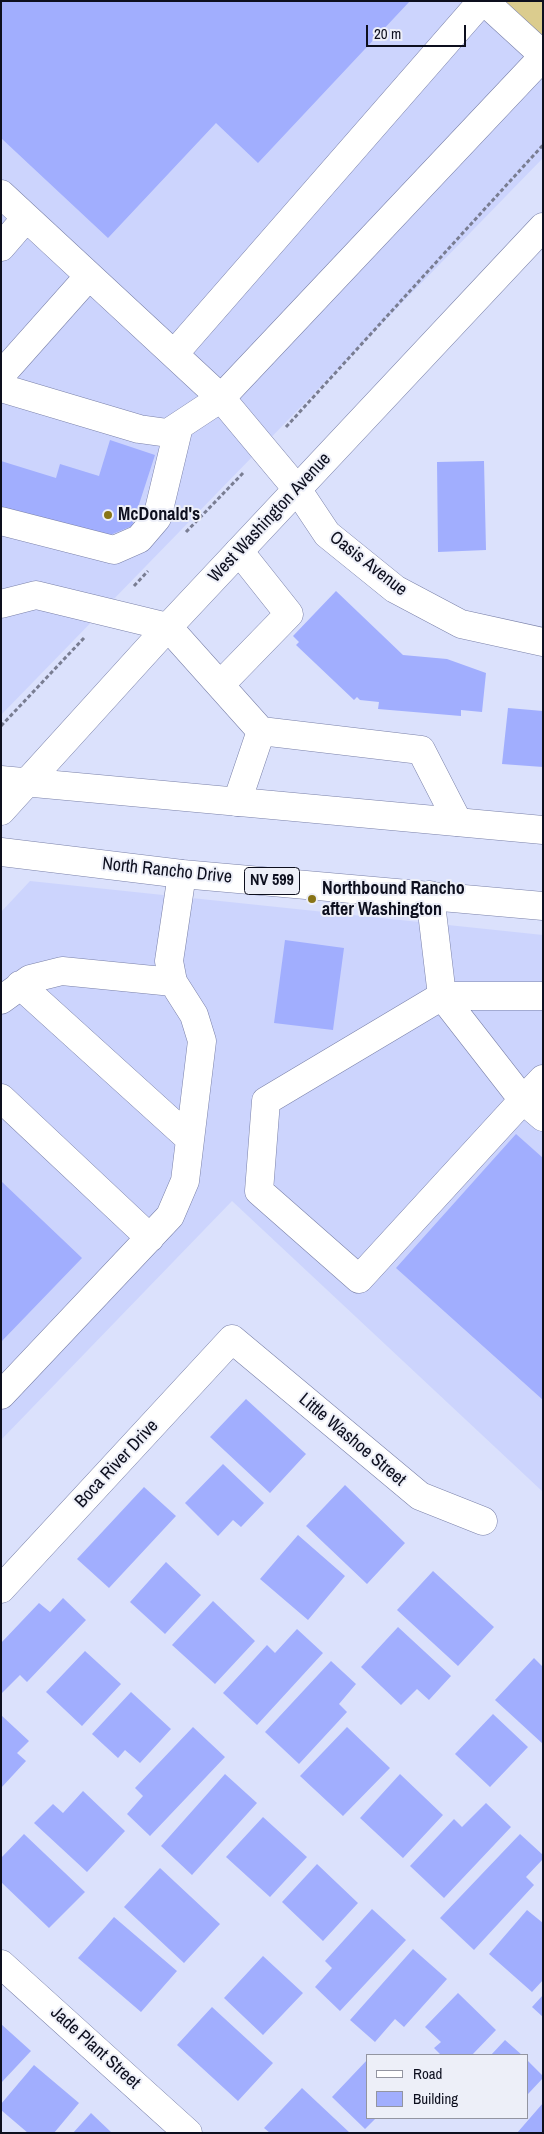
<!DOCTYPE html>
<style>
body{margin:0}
#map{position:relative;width:544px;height:2134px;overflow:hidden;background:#dbe1fc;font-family:"Archivo Narrow",sans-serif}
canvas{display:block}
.frame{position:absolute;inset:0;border:2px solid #0d0f1e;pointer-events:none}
.legend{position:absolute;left:366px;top:2054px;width:162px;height:65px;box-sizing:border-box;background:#edeff8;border:1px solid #9395a1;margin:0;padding:6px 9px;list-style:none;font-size:15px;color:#0d0f1e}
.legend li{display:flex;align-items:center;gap:10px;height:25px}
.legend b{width:25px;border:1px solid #9395a1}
.scale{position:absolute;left:366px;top:25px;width:100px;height:22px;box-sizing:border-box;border:2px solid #0d0f1e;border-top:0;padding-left:6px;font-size:15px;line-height:18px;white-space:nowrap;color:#0d0f1e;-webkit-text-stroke:4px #edeff8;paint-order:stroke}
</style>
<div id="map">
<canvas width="544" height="2134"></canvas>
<div class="frame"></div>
<ul class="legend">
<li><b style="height:6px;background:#fff"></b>Road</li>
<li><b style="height:14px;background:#a1aefe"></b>Building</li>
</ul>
<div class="scale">20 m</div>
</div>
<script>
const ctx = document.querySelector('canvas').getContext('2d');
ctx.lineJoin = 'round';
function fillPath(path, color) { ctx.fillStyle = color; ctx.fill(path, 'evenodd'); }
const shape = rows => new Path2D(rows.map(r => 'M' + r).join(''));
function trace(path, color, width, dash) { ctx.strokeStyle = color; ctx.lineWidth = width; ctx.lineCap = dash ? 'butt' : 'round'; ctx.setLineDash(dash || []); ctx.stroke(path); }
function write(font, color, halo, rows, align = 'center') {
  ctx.font = font + ' "Archivo Narrow",sans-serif'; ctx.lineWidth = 4; ctx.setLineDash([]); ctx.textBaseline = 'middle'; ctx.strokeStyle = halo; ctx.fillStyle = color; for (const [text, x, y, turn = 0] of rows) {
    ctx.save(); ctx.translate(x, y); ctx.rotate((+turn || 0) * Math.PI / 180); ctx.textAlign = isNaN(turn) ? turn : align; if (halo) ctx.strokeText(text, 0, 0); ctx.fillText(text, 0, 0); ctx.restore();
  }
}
const built = shape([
 [1,1,473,1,543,66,543,158,1,715],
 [30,881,543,935,543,1492,232,1201,1,1440,1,912]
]);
const green = shape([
 [473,1,543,1,543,66]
]);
const building = shape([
 [1,1,410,1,258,163,216,123,108,238,1,138],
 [110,440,155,455,132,526,98,540,1,510,1,461,56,478,60,464,99,476],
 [484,461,486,550,438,552,437,462],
 [336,591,403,655,447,659,486,673,482,712,461,710,461,716,378,709,379,702,360,700,357,697,354,700,296,645,299,642,293,636],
 [508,708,543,711,543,767,502,764],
 [285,940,344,948,333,1030,274,1023],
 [516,1134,543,1158,543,1400,396,1268],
 [1,1181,82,1258,1,1342],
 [246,1399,306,1454,270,1493,210,1437],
 [223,1464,264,1503,241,1527,233,1520,218,1536,185,1503],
 [345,1485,405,1543,367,1584,306,1526],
 [144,1487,176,1516,109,1588,77,1559],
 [298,1535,345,1576,308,1620,260,1579],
 [166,1562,201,1595,165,1634,130,1602],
 [433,1571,494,1627,458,1666,397,1610],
 [63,1598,86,1620,27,1682,20,1675,1,1694,1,1643,39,1603,50,1612],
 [213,1601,255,1641,215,1684,172,1645],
 [398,1627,451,1676,429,1700,417,1689,401,1705,361,1667],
 [297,1629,323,1653,257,1725,223,1693,267,1645,275,1653],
 [85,1651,121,1684,82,1726,46,1692],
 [534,1658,543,1667,543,1744,495,1700],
 [331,1661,356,1684,339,1704,347,1712,299,1764,265,1732],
 [131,1692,171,1729,140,1763,125,1750,118,1758,92,1734],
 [493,1714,528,1747,490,1787,455,1754],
 [1,1715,29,1741,17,1753,26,1761,1,1788],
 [193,1727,225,1757,150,1836,127,1814,143,1796,135,1788],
 [347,1727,390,1768,343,1816,300,1776],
 [225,1774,257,1803,192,1875,161,1846],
 [400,1774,443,1815,403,1858,360,1818],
 [83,1791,125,1831,87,1872,34,1823,53,1804,63,1813],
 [486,1803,511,1827,444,1898,410,1866,454,1819,462,1827],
 [263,1817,307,1857,270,1897,226,1857],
 [24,1834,85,1892,49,1928,1,1882,1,1858],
 [520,1834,543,1855,543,1859,526,1877,534,1885,474,1950,440,1918],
 [317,1864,358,1903,323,1941,282,1902],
 [160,1868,220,1924,184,1963,124,1907],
 [372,1909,406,1940,340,2011,315,1987,332,1968,325,1961],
 [527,1910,543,1923,543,1980,532,1992,489,1954],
 [114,1917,177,1971,141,2012,78,1958],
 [413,1949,447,1979,404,2027,395,2019,375,2042,350,2020],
 [263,1956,303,1993,263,2035,224,1998],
 [458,1993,496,2030,472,2055,441,2055,434,2048,441,2042,425,2027],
 [543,1995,543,2017,532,2007],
 [212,2007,273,2063,238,2101,177,2045],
 [1,2024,31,2051,1,2083],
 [505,2040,522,2055,491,2055],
 [368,2059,368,2118,376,2118,365,2129,332,2097],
 [528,2061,543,2076,543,2078,528,2094],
 [34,2065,79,2103,54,2133,28,2133,1,2110,1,2104],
 [302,2088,350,2133,270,2133,264,2128],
 [543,2103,543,2133,517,2133],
 [91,2113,112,2133,73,2133]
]);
const path = shape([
 [286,427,543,145],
 [186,532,244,472],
 [134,586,148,571],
 [1,726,84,638]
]);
const minor = shape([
 [484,1,543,55],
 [1,194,221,398,297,489,327,534,395,589,461,624,543,642],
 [1,247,26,218],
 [174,354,482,1],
 [1,375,89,276],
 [1,388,139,429,168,433,221,398,538,62,543,62],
 [1,521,114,550,139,539,157,518,179,426],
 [1,604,36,595,168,627,261,731],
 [220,685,289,614,239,551],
 [237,802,261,731,421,750,458,822],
 [430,895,442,996,523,1100,543,1079],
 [20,985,190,1139],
 [543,996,442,996,266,1101,259,1191,359,1279,523,1100,543,1117],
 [1,1000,30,979,62,971,173,982],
 [1,1098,150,1238],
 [1,1395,170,1216,185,1181,202,1041,194,1015,173,982,169,961,182,874],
 [1,1589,232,1339,420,1496,483,1521],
 [1,1964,188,2133]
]);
const major = shape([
 [1,780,543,830],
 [1,811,168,627,543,227],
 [1,852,182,874,543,906]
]);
const markers = [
 [108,515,5,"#887417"],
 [312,899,5,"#887417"]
];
const shields = [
 [272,881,55]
];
const shieldNames = [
 ["NV 599",272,881]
];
const poiNames = [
 ["McDonald's",118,515],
 ["Northbound Rancho",322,889],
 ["after Washington",322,910]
];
const streetNames = [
 ["West Washington Avenue",270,518,-47],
 ["Oasis Avenue",368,564,38],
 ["North Rancho Drive",167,871,6],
 ["Little Washoe Street",352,1440,40],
 ["Boca River Drive",117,1464,-47],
 ["Jade Plant Street",95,2048,42]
];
fillPath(built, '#ccd4fd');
fillPath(green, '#dbcc8e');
fillPath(building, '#a1aefe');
trace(minor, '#7a81a9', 29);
trace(major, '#7a81a9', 29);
trace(path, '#797d92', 3, [4, 2.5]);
trace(minor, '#fff', 28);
trace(major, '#fff', 28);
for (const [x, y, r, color] of markers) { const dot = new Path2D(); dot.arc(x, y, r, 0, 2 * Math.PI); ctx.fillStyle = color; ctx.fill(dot); trace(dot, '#edeff8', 2); }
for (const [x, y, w] of shields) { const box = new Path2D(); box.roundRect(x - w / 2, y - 13.5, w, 27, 4); ctx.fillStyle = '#edeff8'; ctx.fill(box); trace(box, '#0d0f1e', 1); }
write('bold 16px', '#0d0f1e', null, shieldNames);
write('bold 18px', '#0d0f1e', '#edeff8', poiNames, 'left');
write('18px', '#0d0f1e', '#edeff8', streetNames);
</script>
